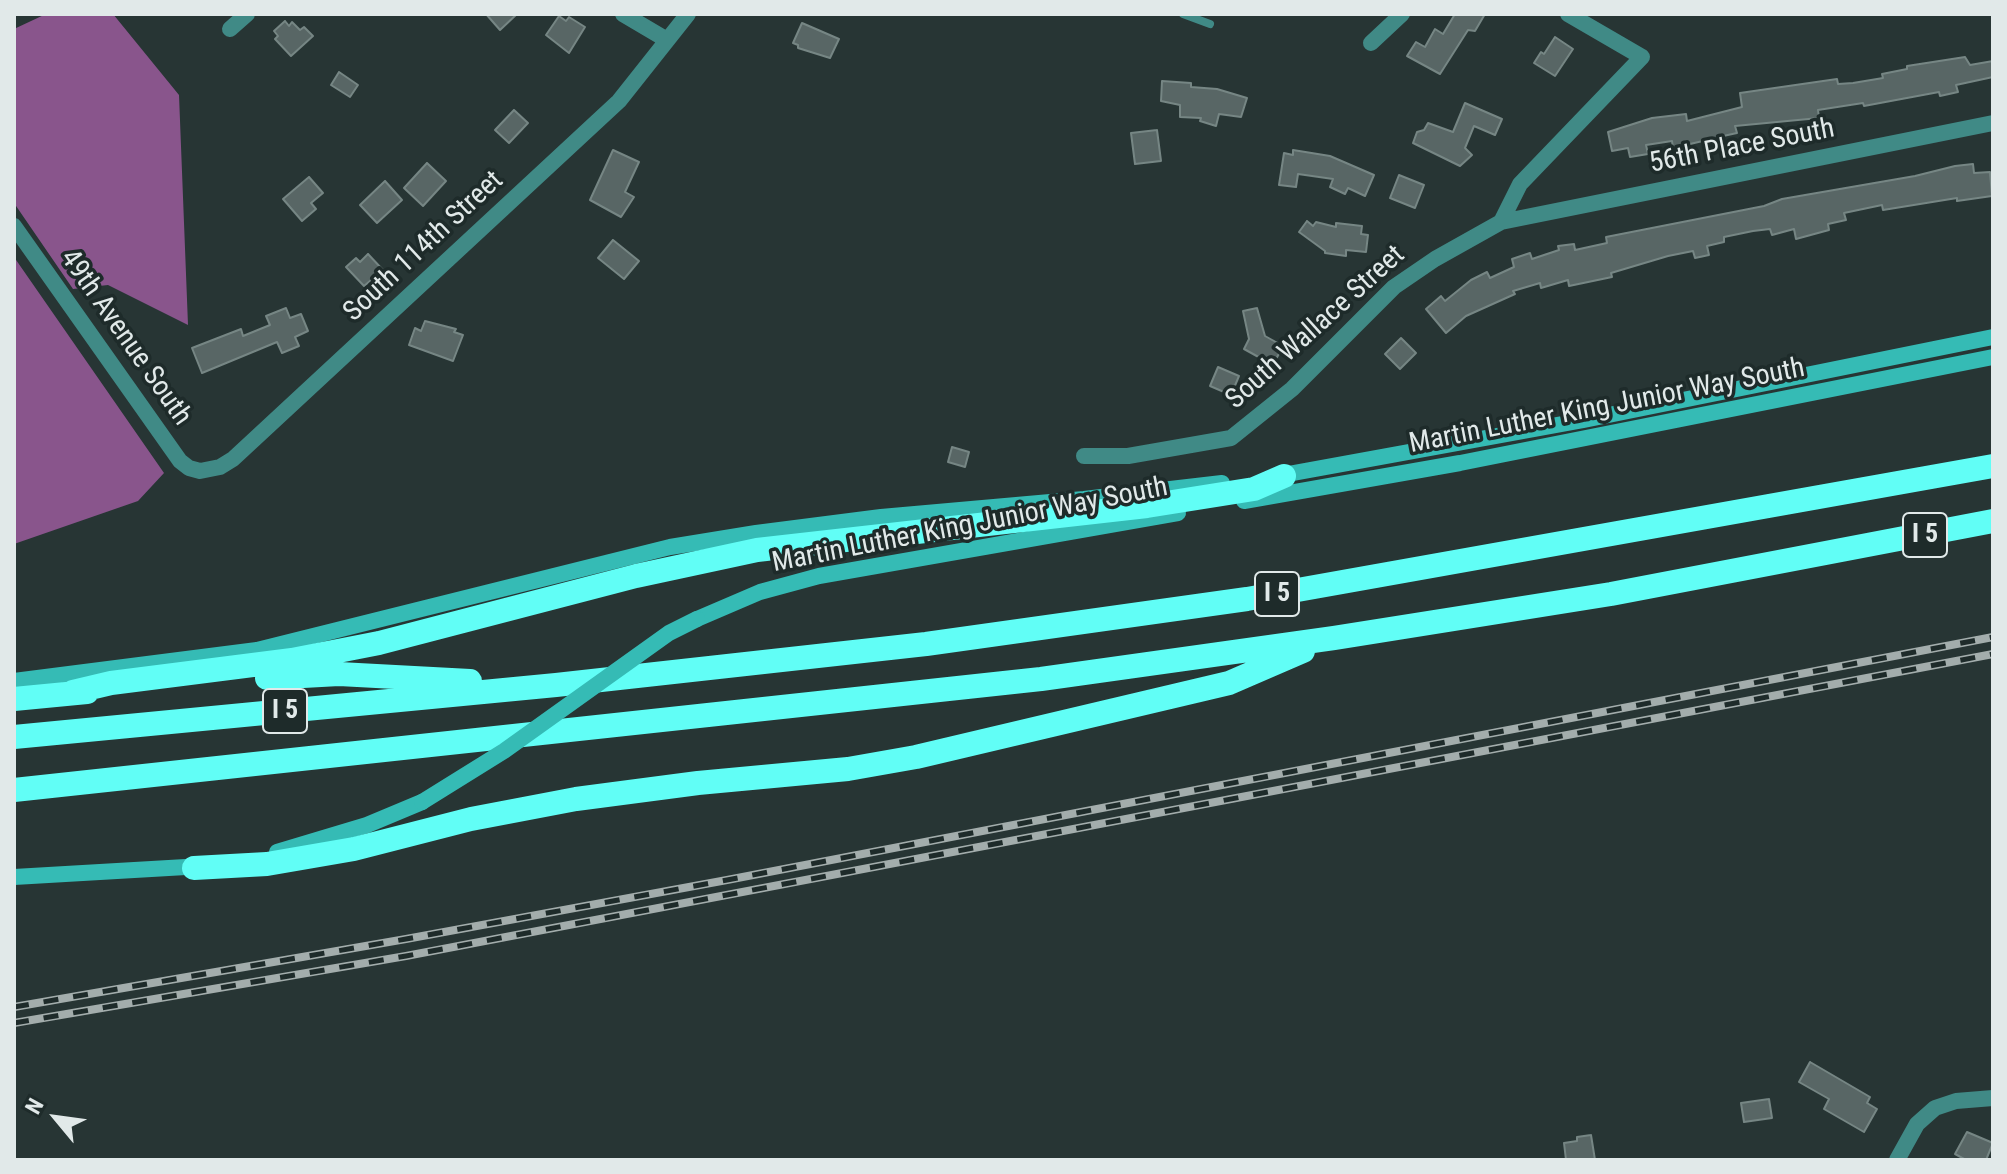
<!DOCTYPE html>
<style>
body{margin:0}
#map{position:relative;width:2007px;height:1174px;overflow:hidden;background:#273534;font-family:"Roboto Condensed",sans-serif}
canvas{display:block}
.frame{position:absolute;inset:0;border:16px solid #e1e9e9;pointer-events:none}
.north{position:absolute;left:16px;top:1078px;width:80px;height:80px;-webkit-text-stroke:6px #1e2b2a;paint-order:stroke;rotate:299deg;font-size:22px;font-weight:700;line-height:32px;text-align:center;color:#e1e9e9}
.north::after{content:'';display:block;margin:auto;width:28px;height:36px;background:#e1e9e9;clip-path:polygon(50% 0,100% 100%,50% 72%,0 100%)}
</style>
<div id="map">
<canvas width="2007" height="1174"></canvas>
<div class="frame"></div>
<div class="north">N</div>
</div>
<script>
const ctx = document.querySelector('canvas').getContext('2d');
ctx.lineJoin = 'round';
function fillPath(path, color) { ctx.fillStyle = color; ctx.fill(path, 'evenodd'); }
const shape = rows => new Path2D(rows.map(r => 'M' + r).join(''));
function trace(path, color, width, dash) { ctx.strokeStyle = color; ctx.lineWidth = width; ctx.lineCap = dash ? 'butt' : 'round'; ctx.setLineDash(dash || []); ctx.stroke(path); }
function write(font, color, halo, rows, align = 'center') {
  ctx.font = font + ' "Roboto Condensed",sans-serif'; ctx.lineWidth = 7; ctx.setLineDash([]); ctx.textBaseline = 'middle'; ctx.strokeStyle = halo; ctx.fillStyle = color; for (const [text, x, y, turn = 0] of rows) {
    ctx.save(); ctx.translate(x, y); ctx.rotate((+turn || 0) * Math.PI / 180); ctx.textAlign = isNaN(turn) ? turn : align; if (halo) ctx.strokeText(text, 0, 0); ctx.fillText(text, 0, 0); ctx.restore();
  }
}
const forest = shape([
 [46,14,113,14,179,95,188,325,108,285,73,289,14,203,14,29],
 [14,257,164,473,138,501,14,544]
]);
const building = shape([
 [486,14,517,14,500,30,486,14],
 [1455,14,1485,14,1475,31,1468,30,1440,74,1407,56,1416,42,1425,47,1435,29,1443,34,1455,14],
 [559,16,566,21,569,17,585,27,569,53,546,35,559,16],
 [285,21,289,26,292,22,300,30,304,27,313,36,291,56,275,39,278,36,274,31,285,21],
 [802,23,839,39,830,58,798,48,798,45,793,43,802,23],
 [1555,37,1573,49,1555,76,1534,63,1541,52,1544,54,1555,37],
 [1965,57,1970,65,1993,61,1993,77,1956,85,1958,92,1940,96,1939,92,1864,106,1863,103,1818,110,1819,118,1735,126,1737,133,1714,138,1712,142,1707,140,1673,148,1672,141,1646,145,1648,154,1630,157,1628,148,1612,151,1608,132,1652,118,1686,114,1687,121,1742,107,1740,93,1837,79,1838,84,1853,83,1883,78,1882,74,1907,69,1907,66,1965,57],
 [339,72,358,85,350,97,331,85,339,72],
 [1162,81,1191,83,1191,87,1217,89,1247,98,1241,117,1219,114,1216,126,1200,121,1201,118,1180,117,1180,105,1161,101,1162,81],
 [1465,103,1502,119,1495,135,1474,126,1465,148,1472,155,1460,166,1413,143,1417,132,1424,130,1428,123,1453,132,1465,103],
 [514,110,528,123,509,143,495,130,514,110],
 [1157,130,1161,161,1135,164,1131,133,1157,130],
 [613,150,639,162,625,192,634,197,621,217,590,200,613,150],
 [1293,150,1330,156,1374,175,1365,196,1348,188,1345,194,1330,187,1333,179,1298,174,1296,187,1279,185,1284,153,1293,155,1293,150],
 [427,163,446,181,423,206,404,188,427,163],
 [1973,164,1974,173,1990,172,1992,196,1957,201,1957,198,1883,210,1882,205,1844,213,1846,220,1828,224,1829,230,1796,239,1794,229,1772,235,1770,229,1753,231,1724,237,1724,242,1707,246,1709,255,1695,258,1693,251,1668,256,1611,273,1612,277,1569,286,1568,280,1541,288,1540,283,1513,291,1515,294,1466,316,1446,333,1426,309,1441,296,1445,301,1471,280,1487,272,1490,278,1514,267,1512,259,1530,253,1532,259,1559,250,1558,246,1574,244,1575,250,1607,243,1606,237,1764,206,1782,199,1915,176,1955,166,1973,164],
 [1399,175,1424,185,1415,208,1390,198,1399,175],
 [309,177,323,193,311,203,316,209,302,221,283,199,309,177],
 [385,181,402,200,377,223,360,205,385,181],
 [1307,221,1313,226,1316,222,1336,227,1336,223,1362,226,1361,234,1368,235,1366,252,1346,250,1346,256,1325,253,1325,251,1299,232,1307,221],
 [613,240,639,261,624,279,598,258,613,240],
 [368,254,383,270,364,286,346,267,356,258,360,262,368,254],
 [286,308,290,318,301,314,308,331,295,337,299,346,282,353,277,342,202,373,192,348,241,329,243,336,270,325,266,316,286,308],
 [1257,308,1265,336,1283,346,1273,365,1244,349,1249,339,1243,311,1257,308],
 [425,321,456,329,454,332,463,335,453,361,409,345,415,328,421,331,425,321],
 [1401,338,1416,353,1400,369,1385,354,1401,338],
 [1218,367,1239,376,1231,395,1210,386,1218,367],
 [952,447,969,452,965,467,948,462,952,447],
 [1810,1062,1870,1097,1867,1103,1877,1109,1864,1132,1824,1109,1829,1099,1799,1082,1810,1062],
 [1769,1099,1772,1118,1744,1122,1741,1103,1769,1099],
 [1967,1132,1993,1143,1986,1160,1966,1160,1955,1154,1967,1132],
 [1591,1135,1595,1160,1566,1160,1564,1143,1577,1141,1577,1137,1591,1135]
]);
const lane = shape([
 [1183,14,1210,24]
]);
const street = shape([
 [623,14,667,40],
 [230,29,247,14],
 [1371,43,1402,14],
 [1501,222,1993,123],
 [14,226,180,461,189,468,200,471,220,467,233,459,619,101,688,14],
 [1084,456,1128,456,1231,438,1292,389,1394,287,1435,259,1501,222,1520,184,1642,57,1568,14],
 [1897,1160,1917,1124,1935,1108,1956,1101,1993,1098]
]);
const secondary = shape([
 [1277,476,1584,420,1993,337],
 [1244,501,1460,463,1993,357],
 [697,619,760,592,819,576,1178,513],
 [14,681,257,650,670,547,756,533,881,517,1084,499,1222,483],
 [277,852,367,825,422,802],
 [14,877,203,866]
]);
const highway = shape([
 [267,678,339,674,470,681],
 [73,692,111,683,292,660,379,643,636,576,757,550,1147,506,1254,489,1284,476],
 [14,699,87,692],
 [14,737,556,685,926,644,1247,599,1993,466],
 [14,790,1041,679,1334,638,1611,594,1993,521],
 [194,868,267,864,354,849,471,819,576,799,698,783,848,769,916,757,1229,683,1303,651]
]);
const rail = shape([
 [14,1007,406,939,727,880,1993,637],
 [14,1023,406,956,1993,654]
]);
const secondaryBridge = shape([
 [422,802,504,751,669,633,697,619]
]);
const shields = [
 [1925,535,44],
 [1277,594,44],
 [285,711,44]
];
const shieldNames = [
 ["I 5",1925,535],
 ["I 5",1277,594],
 ["I 5",285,711]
];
const streetNames = [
 ["56th Place South",1742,147,-11],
 ["South 114th Street",424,247,-43],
 ["South Wallace Street",1316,328,-42],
 ["49th Avenue South",125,338,55],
 ["Martin Luther King Junior Way South",1607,407,-11],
 ["Martin Luther King Junior Way South",970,526,-11]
];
fillPath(forest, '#89558c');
fillPath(building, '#586665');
trace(building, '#768684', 2);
trace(lane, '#408a86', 8);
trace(street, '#408a86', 16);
trace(secondary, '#35bbb5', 16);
trace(highway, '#61fef6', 24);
trace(rail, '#a3adac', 8);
trace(rail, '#1e2b2a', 5, [15]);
trace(secondaryBridge, '#35bbb5', 16);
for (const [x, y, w] of shields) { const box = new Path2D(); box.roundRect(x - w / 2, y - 22, w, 44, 6); ctx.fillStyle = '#1e2b2a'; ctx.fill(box); trace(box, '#e1e9e9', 2); }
write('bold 26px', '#e1e9e9', null, shieldNames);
write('28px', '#e1e9e9', '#1e2b2a', streetNames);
</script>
